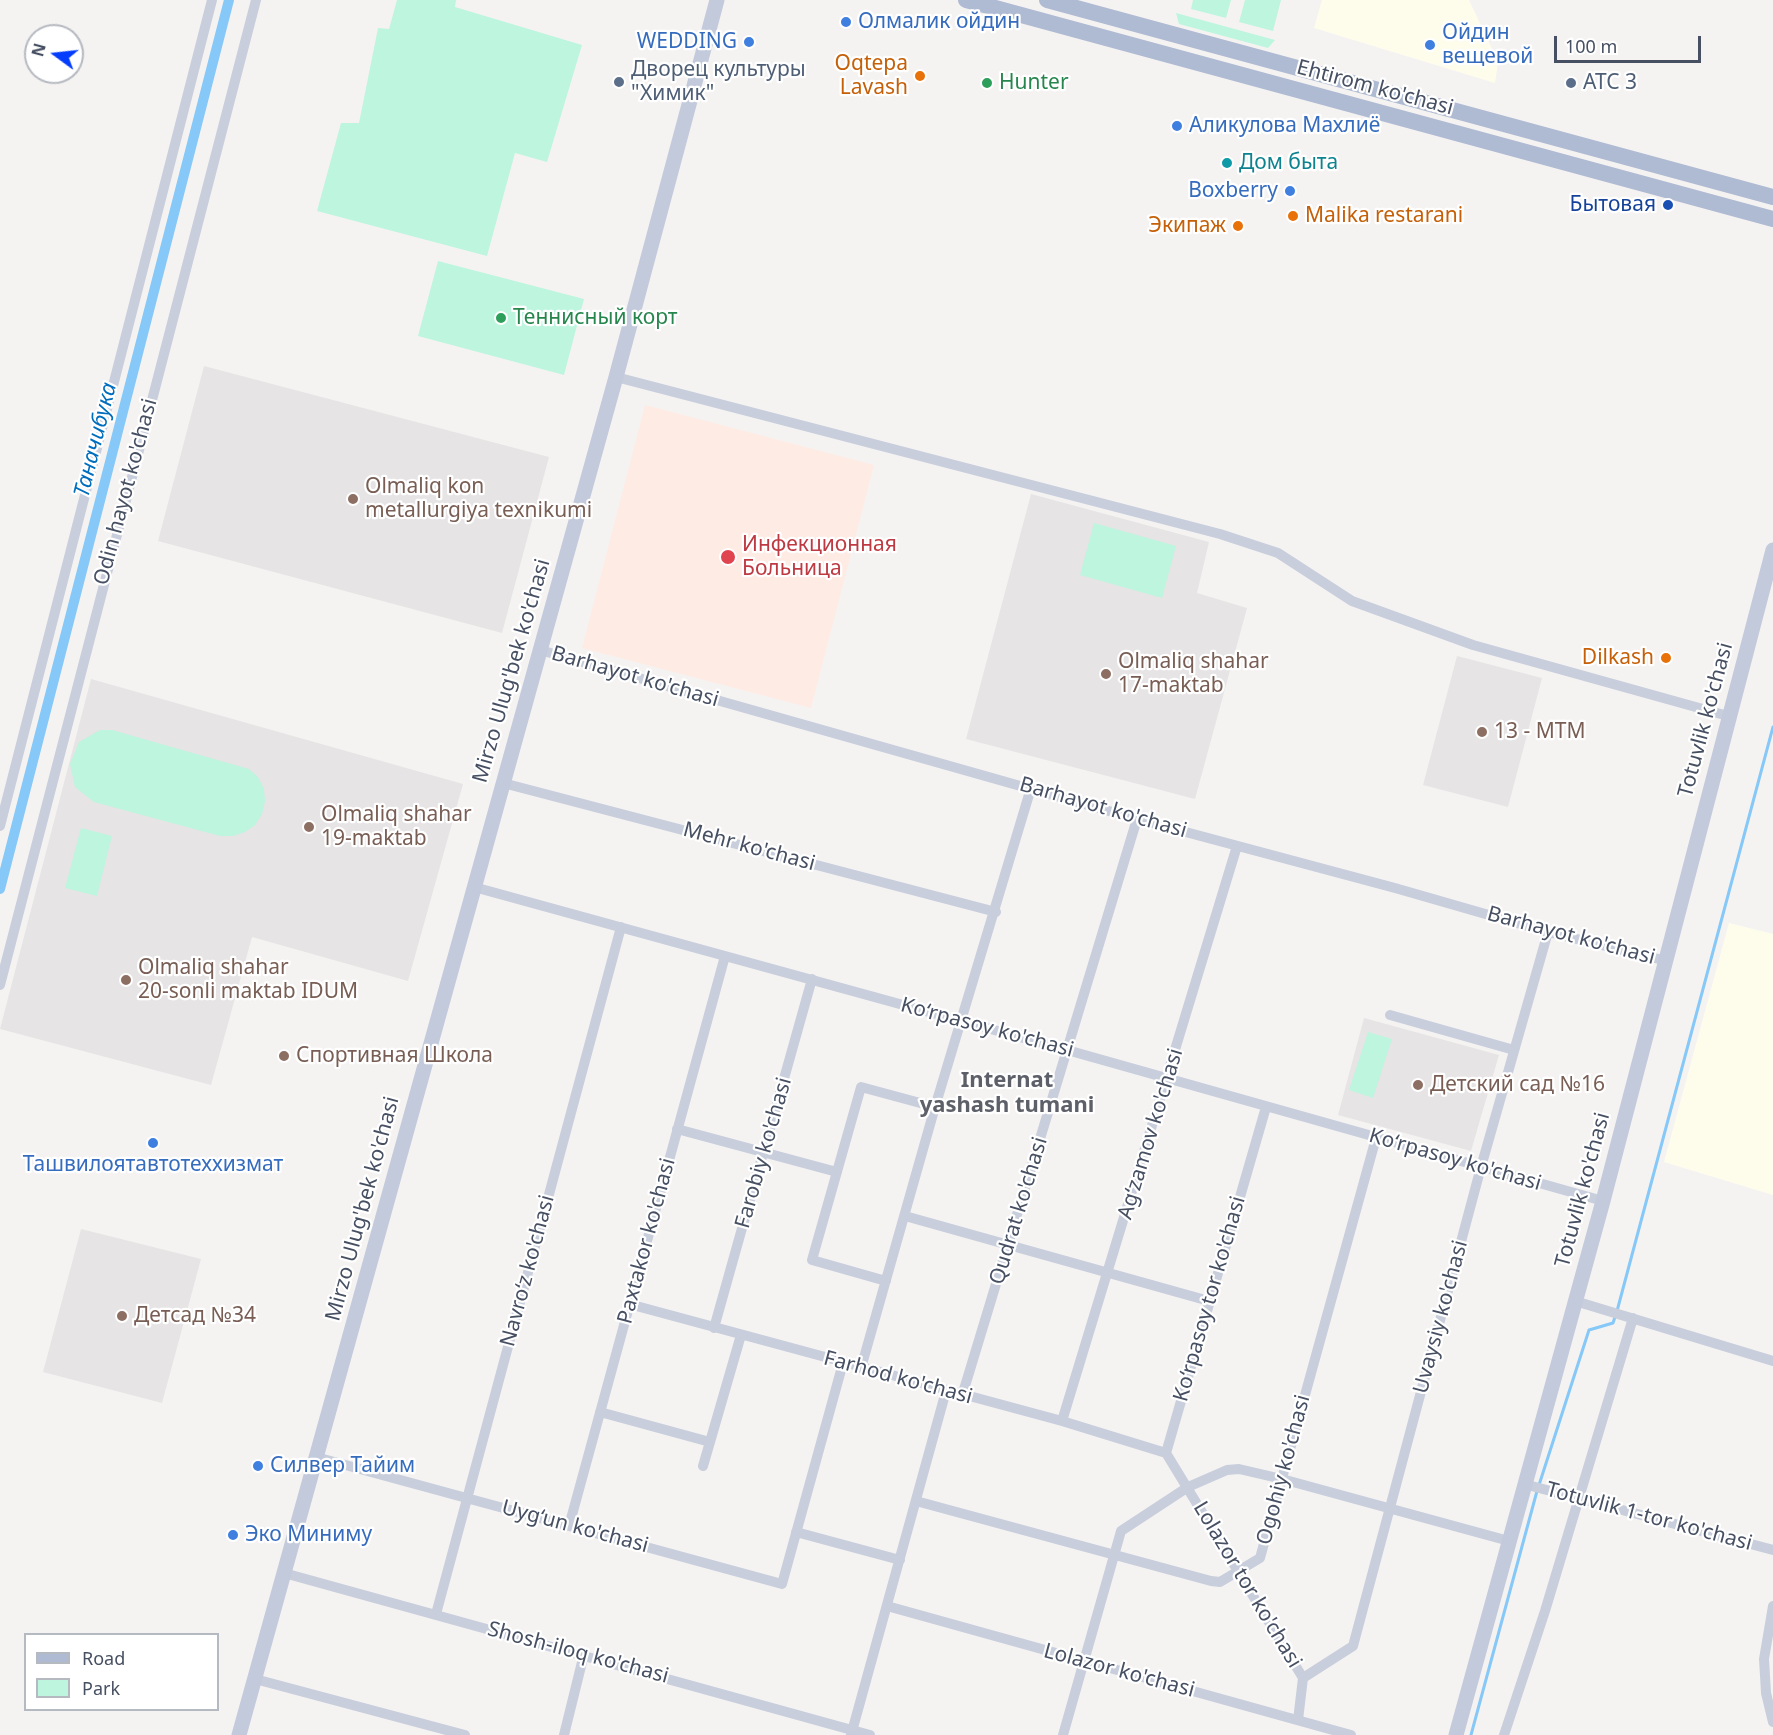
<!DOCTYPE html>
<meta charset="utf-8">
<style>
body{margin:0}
#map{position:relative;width:1773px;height:1735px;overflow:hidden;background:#f5f3f2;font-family:"Noto Sans",sans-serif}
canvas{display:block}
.legend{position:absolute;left:24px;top:1633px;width:195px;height:78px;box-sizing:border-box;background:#fff;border:2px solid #b5b9c0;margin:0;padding:8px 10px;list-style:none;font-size:18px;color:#475062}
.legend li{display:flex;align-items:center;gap:12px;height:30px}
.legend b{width:30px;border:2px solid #b5b9c0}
.north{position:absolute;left:24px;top:24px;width:60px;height:60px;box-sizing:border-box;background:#fff;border:2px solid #b5b9c0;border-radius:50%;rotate:285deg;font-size:16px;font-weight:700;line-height:24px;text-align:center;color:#475062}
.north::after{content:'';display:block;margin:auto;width:21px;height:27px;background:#053dfc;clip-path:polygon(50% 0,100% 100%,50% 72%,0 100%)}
.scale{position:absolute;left:1554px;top:36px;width:147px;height:27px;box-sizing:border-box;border:3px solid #475062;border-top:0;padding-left:8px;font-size:18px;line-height:21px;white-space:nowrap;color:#475062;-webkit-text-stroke:4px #fff;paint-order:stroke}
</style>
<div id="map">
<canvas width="1773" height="1735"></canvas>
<ul class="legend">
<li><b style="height:8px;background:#afbad3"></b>Road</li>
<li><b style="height:16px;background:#bdf5df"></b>Park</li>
</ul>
<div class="north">N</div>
<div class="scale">100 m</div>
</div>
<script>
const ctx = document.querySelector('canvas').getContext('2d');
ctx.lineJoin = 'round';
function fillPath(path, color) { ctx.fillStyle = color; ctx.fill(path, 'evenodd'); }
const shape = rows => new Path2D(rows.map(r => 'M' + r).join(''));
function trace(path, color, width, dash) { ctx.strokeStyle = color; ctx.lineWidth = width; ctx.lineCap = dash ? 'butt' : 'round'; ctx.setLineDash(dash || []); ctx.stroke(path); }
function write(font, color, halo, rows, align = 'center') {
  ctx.font = font + ' "Noto Sans",sans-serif'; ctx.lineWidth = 4.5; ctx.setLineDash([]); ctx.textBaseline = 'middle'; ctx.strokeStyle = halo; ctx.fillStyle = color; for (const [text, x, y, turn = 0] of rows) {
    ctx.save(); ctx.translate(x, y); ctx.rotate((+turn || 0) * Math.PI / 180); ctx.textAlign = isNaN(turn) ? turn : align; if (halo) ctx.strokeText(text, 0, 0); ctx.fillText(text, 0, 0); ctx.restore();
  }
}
const commercial = shape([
 [1322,0,1469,0,1498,62,1495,83,1314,28],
 [1729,923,1773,934,1773,1195,1664,1162]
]);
const education = shape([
 [204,366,549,457,502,633,158,541],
 [1031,494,1209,542,1197,593,1247,608,1195,799,966,739],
 [1457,656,1542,678,1508,807,1423,785],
 [91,679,463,784,408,981,252,937,211,1085,0,1029],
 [1364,1018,1499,1055,1471,1151,1338,1115],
 [81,1229,201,1259,162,1403,43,1372]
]);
const medical = shape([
 [645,405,874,465,811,708,582,648]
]);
const green = shape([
 [397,0,456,0,455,7,582,45,547,162,515,153,487,256,317,211,341,123,359,123,378,28,389,29],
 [1193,0,1231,0,1226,18,1191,9],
 [1245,0,1281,0,1273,31,1239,22],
 [1176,13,1275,40,1268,48,1179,24],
 [438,261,584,299,564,375,418,336],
 [1094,523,1176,546,1162,598,1080,575],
 [100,730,112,730,249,769,258,777,264,789,265,801,262,814,255,825,245,832,233,836,220,836,94,802,75,787,70,764,79,742],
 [81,828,112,836,97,896,65,888],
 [1368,1032,1392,1039,1373,1098,1349,1090]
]);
const stream = shape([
 [1617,1311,1773,727],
 [1539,1485,1589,1330,1613,1323,1615,1317],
 [1471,1735,1537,1491]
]);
const canal = shape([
 [0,889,229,0]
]);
const street = shape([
 [616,377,1220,534,1278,553,1352,601,1473,645,1728,716],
 [540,650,1137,819,1395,888,1548,932,1667,961],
 [503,783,996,912],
 [0,826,212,0],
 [474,887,1067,1050,1603,1201],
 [0,985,256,0],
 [1390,1015,1514,1050],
 [1266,1107,1166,1453,1303,1678,1298,1720],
 [677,1129,837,1172],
 [905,1216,1209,1301],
 [886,1281,812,1260,861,1087,935,1107],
 [1575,1301,1773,1361],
 [629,1304,1062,1421,1166,1453],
 [714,1328,812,979],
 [861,1368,935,1107,1031,788],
 [962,1396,1137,819],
 [600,1412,710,1442,741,1335],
 [1062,1421,1237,846],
 [316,1457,782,1584,843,1363],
 [703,1466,710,1442],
 [1524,1484,1773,1550],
 [916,1501,1211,1581,1220,1582,1260,1558,1376,1138],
 [569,1526,725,956],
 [796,1532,900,1560],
 [284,1573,870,1735],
 [887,1606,1351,1735],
 [1773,1606,1764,1659,1766,1693,1773,1722],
 [436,1614,621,927],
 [1303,1678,1353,1646,1481,1167,1548,932],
 [255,1679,465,1735],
 [564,1735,584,1654],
 [851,1735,946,1391],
 [1063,1735,1121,1531,1188,1487,1227,1470,1239,1469,1282,1479,1509,1541],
 [1504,1735,1545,1611,1633,1318]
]);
const secondary = shape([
 [239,1735,616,377,717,0],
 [1456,1735,1603,1201,1773,550]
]);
const primary = shape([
 [966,0,1773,219],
 [1047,0,1773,197]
]);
const markers = [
 [846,22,6,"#3f7fe0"],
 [749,42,6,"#3f7fe0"],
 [1430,45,6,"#3f7fe0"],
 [920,76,6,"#e8710a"],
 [619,82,6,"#5c6f8a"],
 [987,83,6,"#2e9e5b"],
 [1571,83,6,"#5c6f8a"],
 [1177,126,6,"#3f7fe0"],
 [1227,163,6,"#0f9aa8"],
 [1290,191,6,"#3f7fe0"],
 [1668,205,6,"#1a4fb4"],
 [1293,216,6,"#e8710a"],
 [1238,226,6,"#e8710a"],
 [501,318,6,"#2e9e5b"],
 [353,499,6,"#8d6e63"],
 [728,557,8,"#e0444e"],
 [1666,658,6,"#e8710a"],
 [1106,674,6,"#8d6e63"],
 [1482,732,6,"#8d6e63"],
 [309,827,6,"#8d6e63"],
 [126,980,6,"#8d6e63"],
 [284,1056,6,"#8d6e63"],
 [1418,1085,6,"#8d6e63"],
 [153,1143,6,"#3f7fe0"],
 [122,1316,6,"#8d6e63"],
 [258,1466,6,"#3f7fe0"],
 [233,1535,6,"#3f7fe0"]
];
const shopNames = [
 ["Олмалик ойдин",858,22],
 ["Ойдин",1442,33],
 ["вещевой",1442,57],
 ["WEDDING",737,42,"right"],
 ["Аликулова Махлиё",1189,126],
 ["Boxberry",1278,191,"right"],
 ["Ташвилоятавтотеххизмат",153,1165,"center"],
 ["Силвер Тайим",270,1466],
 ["Эко Миниму",245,1535]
];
const foodNames = [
 ["Oqtepa",908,64],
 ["Lavash",908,88],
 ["Malika restarani",1305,216,"left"],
 ["Экипаж",1226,226],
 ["Dilkash",1654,658]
];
const serviceNames = [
 ["Дворец культуры",631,70],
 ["\"Химик\"",631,94],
 ["АТС 3",1583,83]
];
const leisureNames = [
 ["Hunter",999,83],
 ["Теннисный корт",513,318]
];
const streetNames = [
 ["Ehtirom ko'chasi",1375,88,15],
 ["Odin hayot ko'chasi",126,492,-75],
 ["Mirzo Ulug'bek ko'chasi",512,671,-74],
 ["Barhayot ko'chasi",635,677,16],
 ["Totuvlik ko'chasi",1706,720,-75],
 ["Barhayot ko'chasi",1103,808,16],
 ["Mehr ko'chasi",749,847,15],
 ["Barhayot ko'chasi",1571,936,15],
 ["Ko‘rpasoy ko'chasi",987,1028,15],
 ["Ag‘zamov ko'chasi",1151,1134,-73],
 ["Farobiy ko'chasi",764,1153,-74],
 ["Ko‘rpasoy ko'chasi",1455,1160,16],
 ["Totuvlik ko'chasi",1583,1190,-75],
 ["Mirzo Ulug'bek ko'chasi",363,1209,-75],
 ["Qudrat ko'chasi",1019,1211,-73],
 ["Paxtakor ko'chasi",647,1241,-75],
 ["Navro‘z ko'chasi",528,1271,-75],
 ["Ko‘rpasoy tor ko'chasi",1210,1299,-74],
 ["Uvaysiy ko'chasi",1441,1317,-75],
 ["Farhod ko'chasi",898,1378,15],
 ["Ogohiy ko'chasi",1284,1470,-75],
 ["Totuvlik 1-tor ko'chasi",1649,1517,15],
 ["Uyg‘un ko'chasi",575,1527,15],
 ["Lolazor tor ko'chasi",1247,1585,59],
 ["Shosh-iloq ko'chasi",578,1653,15],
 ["Lolazor ko'chasi",1119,1671,15]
];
const cultureNames = [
 ["Дом быта",1239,163]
];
const transitNames = [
 ["Бытовая",1656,205]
];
const educationNames = [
 ["Olmaliq kon",365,487],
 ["metallurgiya texnikumi",365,511],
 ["Olmaliq shahar",1118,662],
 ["17-maktab",1118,686],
 ["13 - MTM",1494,732],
 ["Olmaliq shahar",321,815],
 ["19-maktab",321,839],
 ["Olmaliq shahar",138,968],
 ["20-sonli maktab IDUM",138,992],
 ["Спортивная Школа",296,1056],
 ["Детский сад №16",1430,1085],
 ["Детсад №34",134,1316]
];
const healthNames = [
 ["Инфекционная",742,545],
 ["Больница",742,569]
];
const waterNames = [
 ["Таначибука",96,440,-76]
];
const neighbourhoodNames = [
 ["Internat",1007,1081],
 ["yashash tumani",1007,1106]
];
fillPath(commercial, '#fefdec');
fillPath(education, '#e6e4e4');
fillPath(medical, '#feebe3');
fillPath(green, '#bdf5df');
trace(stream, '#86c8f7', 3);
trace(canal, '#86c8f7', 10);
trace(street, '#c8cedb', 10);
trace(secondary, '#c3cadc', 15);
trace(primary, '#afbad3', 16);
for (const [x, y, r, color] of markers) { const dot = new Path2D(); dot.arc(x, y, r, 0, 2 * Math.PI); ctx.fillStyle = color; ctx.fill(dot); trace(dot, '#fff', 2); }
write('21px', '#366cbe', '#fff', shopNames, 'left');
write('21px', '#c56008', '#fff', foodNames, 'right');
write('21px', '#4e5e75', '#fff', serviceNames, 'left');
write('21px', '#27864d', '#fff', leisureNames, 'left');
write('21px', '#475062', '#fff', streetNames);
write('21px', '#0d838f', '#fff', cultureNames, 'left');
write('21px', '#164399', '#fff', transitNames, 'right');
write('21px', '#785e54', '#fff', educationNames, 'left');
write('21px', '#be3a42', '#fff', healthNames, 'left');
write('italic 22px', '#006ebd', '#fff', waterNames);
write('bold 22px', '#5d6068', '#fff', neighbourhoodNames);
</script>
